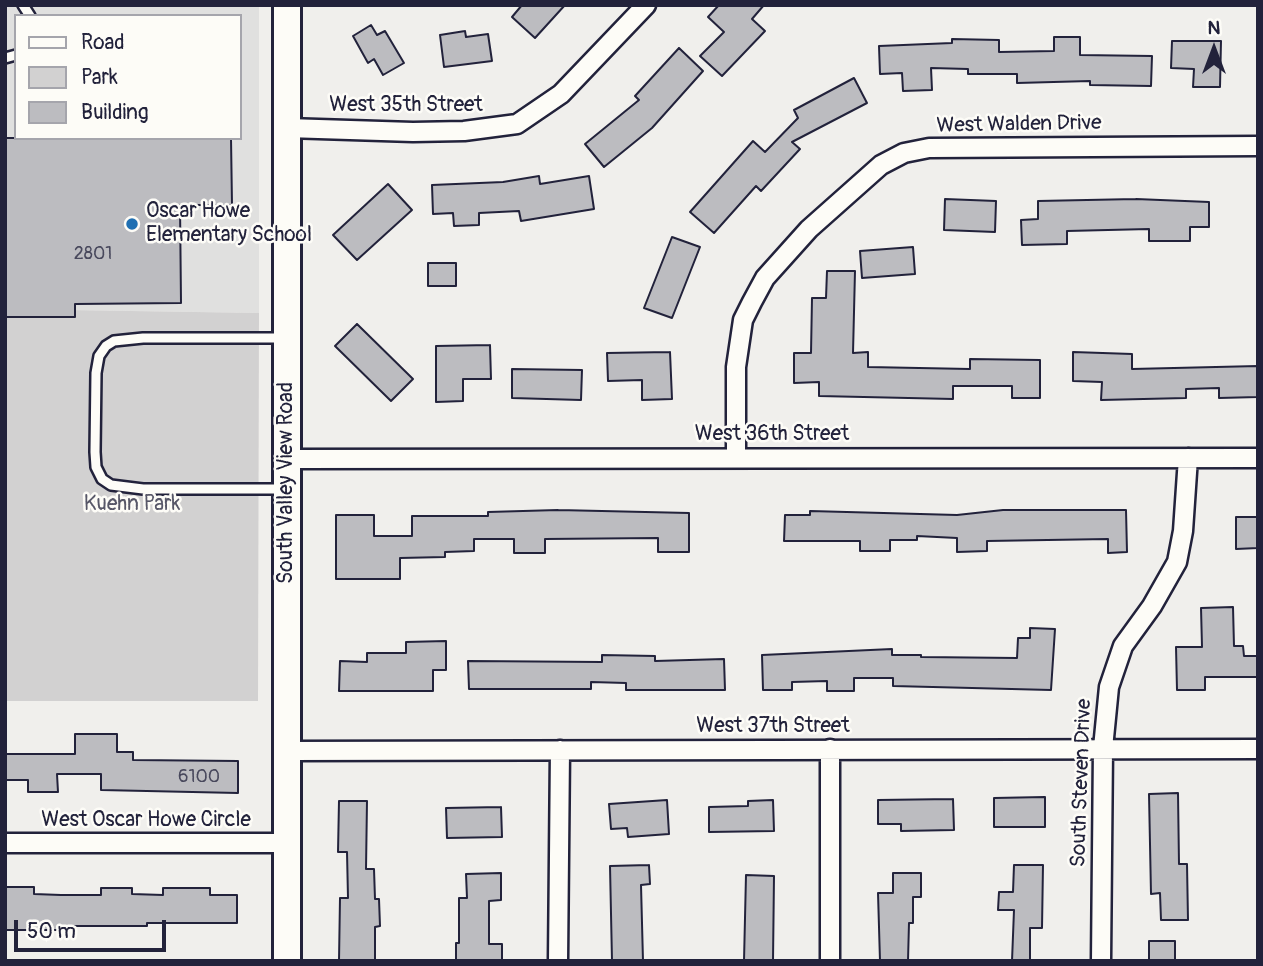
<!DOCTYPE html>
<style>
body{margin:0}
#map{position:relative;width:1263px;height:966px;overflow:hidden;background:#f0efec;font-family:Pangolin,sans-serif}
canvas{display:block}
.frame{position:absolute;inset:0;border:7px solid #22223b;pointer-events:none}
.legend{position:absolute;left:14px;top:14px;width:228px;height:126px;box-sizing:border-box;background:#fdfcf7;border:2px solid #a5a5ac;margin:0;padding:9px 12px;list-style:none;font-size:21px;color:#22223b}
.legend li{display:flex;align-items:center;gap:14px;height:35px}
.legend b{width:35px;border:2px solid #a5a5ac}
.north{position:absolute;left:1179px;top:14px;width:70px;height:70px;-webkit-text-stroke:5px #fdfcf7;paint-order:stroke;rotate:0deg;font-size:19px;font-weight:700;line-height:28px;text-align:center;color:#22223b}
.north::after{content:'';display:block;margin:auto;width:24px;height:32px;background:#22223b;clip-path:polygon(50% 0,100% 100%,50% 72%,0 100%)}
.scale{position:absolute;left:14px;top:920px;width:152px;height:32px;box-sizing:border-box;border:4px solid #22223b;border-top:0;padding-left:9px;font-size:21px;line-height:24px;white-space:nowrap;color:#22223b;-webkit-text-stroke:5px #fdfcf7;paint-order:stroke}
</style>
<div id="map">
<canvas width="1263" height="966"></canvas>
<div class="frame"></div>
<ul class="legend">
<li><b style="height:9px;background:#fdfcf7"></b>Road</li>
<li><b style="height:19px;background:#d2d1d1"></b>Park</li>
<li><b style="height:19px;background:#bcbcc0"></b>Building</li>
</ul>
<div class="north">N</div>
<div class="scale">50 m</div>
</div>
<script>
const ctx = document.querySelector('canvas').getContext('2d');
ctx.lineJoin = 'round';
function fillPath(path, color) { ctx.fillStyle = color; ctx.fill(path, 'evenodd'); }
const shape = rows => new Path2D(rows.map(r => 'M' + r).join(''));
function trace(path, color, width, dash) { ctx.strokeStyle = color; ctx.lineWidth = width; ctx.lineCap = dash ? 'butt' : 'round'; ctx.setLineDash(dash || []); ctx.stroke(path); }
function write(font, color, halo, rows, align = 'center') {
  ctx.font = font + ' Pangolin,sans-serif'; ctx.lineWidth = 5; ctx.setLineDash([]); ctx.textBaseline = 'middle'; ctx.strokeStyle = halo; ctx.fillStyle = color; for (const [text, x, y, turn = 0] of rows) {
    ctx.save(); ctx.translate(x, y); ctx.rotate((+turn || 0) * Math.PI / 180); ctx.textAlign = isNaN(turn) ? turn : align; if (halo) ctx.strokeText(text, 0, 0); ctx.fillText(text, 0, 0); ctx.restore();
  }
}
const built = shape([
 [5,5,259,5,259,313,5,309],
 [16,16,240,16,240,138,16,138]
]);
const green = shape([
 [5,309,259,313,258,701,5,701]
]);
const building = shape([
 [522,5,565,5,535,38,512,17,522,5],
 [719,5,764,5,752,19,765,31,722,76,700,56,724,32,708,17,719,5],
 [371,25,377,35,385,31,404,63,383,75,374,59,368,63,353,36,371,25],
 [465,31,466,37,488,34,492,61,444,67,440,35,465,31],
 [1054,37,1080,37,1080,55,1152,56,1151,86,1090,85,1090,81,1017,83,1017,74,968,74,968,69,931,68,932,90,903,91,902,73,880,74,879,46,952,43,952,39,999,40,999,52,1054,51,1054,37],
 [1172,41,1221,41,1220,87,1193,87,1194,69,1171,68,1172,41],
 [679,48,703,71,652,128,604,167,585,144,639,100,635,96,679,48],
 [854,78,867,103,792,142,800,149,761,191,756,186,714,233,690,212,753,141,765,152,798,118,794,110,854,78],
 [5,138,231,138,232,205,180,205,181,303,75,304,75,317,5,317,5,138],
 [539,176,540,184,589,176,594,209,521,221,519,211,479,213,479,225,454,226,453,213,433,214,432,185,503,182,539,176],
 [388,184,412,210,357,260,333,235,388,184],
 [945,199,996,201,995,232,944,230,945,199],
 [1136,199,1209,202,1209,227,1190,227,1190,241,1149,241,1149,229,1067,231,1067,244,1022,245,1021,220,1038,219,1038,201,1136,199],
 [672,237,700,247,672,318,644,308,672,237],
 [913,247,915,274,862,278,860,251,913,247],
 [428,263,456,263,456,286,428,286,428,263],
 [827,271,855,271,853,353,868,352,868,367,970,369,970,359,1040,360,1040,398,1012,398,1012,386,953,386,953,399,819,396,819,382,794,383,794,353,811,353,812,298,826,298,827,271],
 [357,324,413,379,391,401,335,346,357,324],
 [490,345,491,379,463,379,463,401,436,402,436,346,490,345],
 [670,352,672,399,642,400,642,380,608,381,607,353,670,352],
 [1073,352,1132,354,1132,369,1258,366,1258,397,1219,398,1219,388,1186,389,1186,398,1101,400,1102,382,1073,381,1073,352],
 [512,369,582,370,581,400,512,398,512,369],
 [558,510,689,513,689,552,658,552,658,538,545,539,545,553,514,553,514,539,474,539,474,551,445,552,445,557,400,558,400,579,336,579,336,515,374,515,374,536,412,536,412,516,488,516,488,512,558,510],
 [1003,510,1126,510,1127,552,1108,553,1108,539,987,541,987,551,957,552,957,538,917,536,917,540,890,540,890,551,860,551,860,541,784,541,785,515,810,515,810,511,957,515,1003,510],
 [1236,517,1258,517,1258,548,1236,549,1236,517],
 [1233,607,1234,646,1243,646,1244,656,1258,656,1258,677,1205,677,1205,690,1177,690,1176,647,1202,647,1201,608,1233,607],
 [1030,628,1055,629,1051,690,893,686,893,678,854,678,854,691,827,691,827,681,792,682,792,690,763,690,762,655,892,649,892,655,921,655,921,657,1017,658,1018,638,1030,638,1030,628],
 [446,641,446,670,433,670,433,691,339,691,340,661,367,662,367,653,406,653,406,642,446,641],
 [602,655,655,656,655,661,724,659,725,690,626,690,626,683,591,682,591,689,469,689,468,661,602,662,602,655],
 [75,734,117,734,117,752,133,752,133,760,238,761,238,793,101,790,101,774,57,774,58,792,28,792,28,780,5,780,5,754,75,754,75,734],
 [1178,793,1179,864,1187,864,1188,920,1161,920,1160,893,1151,894,1149,794,1178,793],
 [1045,797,1045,827,994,827,994,798,1045,797],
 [953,799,954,830,901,831,901,824,878,824,878,800,953,799],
 [667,800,669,834,628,837,627,828,611,829,609,804,667,800],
 [773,800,774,831,709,832,709,807,748,806,748,801,773,800],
 [339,801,367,801,366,869,374,869,375,899,379,899,380,926,375,927,375,961,339,961,340,898,348,898,347,852,338,852,339,801],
 [501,807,502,837,447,838,446,808,501,807],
 [649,865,650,884,641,885,643,961,612,961,610,866,649,865],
 [1014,865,1043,865,1042,928,1030,928,1030,961,1012,961,1014,910,998,910,999,892,1013,892,1014,865],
 [501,873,501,900,489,901,489,944,502,944,502,961,456,961,456,943,459,943,459,898,467,898,466,874,501,873],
 [893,873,921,873,921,897,913,897,913,923,909,923,908,961,880,961,878,893,893,893,893,873],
 [746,875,774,876,773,961,744,961,746,875],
 [5,887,34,887,34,894,61,895,101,895,101,888,132,888,132,894,163,895,163,888,210,888,210,895,237,895,237,923,147,923,147,926,61,926,61,930,5,930,5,887],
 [1149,941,1175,941,1175,961,1149,961,1149,941]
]);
const lane = shape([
 [23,5,30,16],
 [5,58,16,55],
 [285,338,143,338,114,341,106,346,99,356,96,373,95,452,96,467,102,479,111,485,143,489,286,489]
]);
const street = shape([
 [287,128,413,132,464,131,517,124,561,94,646,5],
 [736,458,736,367,743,320,752,302,765,278,809,229,881,165,904,153,929,148,1258,146],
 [287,459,1258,458],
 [287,751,1258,749],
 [5,843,287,843],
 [558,961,560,750],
 [830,961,830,749],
 [1101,961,1103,748,1109,687,1123,646,1152,606,1177,562,1183,531,1188,458]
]);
const secondary = shape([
 [287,961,287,5]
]);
const markers = [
 [132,224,7,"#1f6fb2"]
];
const numberNames = [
 ["2801",93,254],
 ["6100",199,777]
];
const streetNames = [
 ["West 35th Street",406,106],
 ["West Walden Drive",1019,125,-1],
 ["West 36th Street",772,435],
 ["South Valley View Road",287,483,-90],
 ["West 37th Street",773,727],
 ["South Steven Drive",1082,783,-88],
 ["West Oscar Howe Circle",146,821]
];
const poiNames = [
 ["Oscar Howe",146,212],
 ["Elementary School",146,236]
];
const parkNames = [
 ["Kuehn Park",132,505]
];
fillPath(built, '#e0e0df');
fillPath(green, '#d2d1d1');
fillPath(building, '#bcbcc0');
trace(building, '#22223b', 2);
trace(lane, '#22223b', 14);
trace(street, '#22223b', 23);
trace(secondary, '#22223b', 32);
trace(lane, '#fdfcf7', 9);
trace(street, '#fdfcf7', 18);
trace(secondary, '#fdfcf7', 26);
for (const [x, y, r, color] of markers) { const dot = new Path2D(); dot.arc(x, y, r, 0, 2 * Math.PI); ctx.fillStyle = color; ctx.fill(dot); trace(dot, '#fdfcf7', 2.5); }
write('18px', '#48485c', null, numberNames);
write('21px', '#22223b', '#fdfcf7', streetNames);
write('21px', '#22223b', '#fdfcf7', poiNames, 'left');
write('21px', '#575768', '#fdfcf7', parkNames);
</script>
